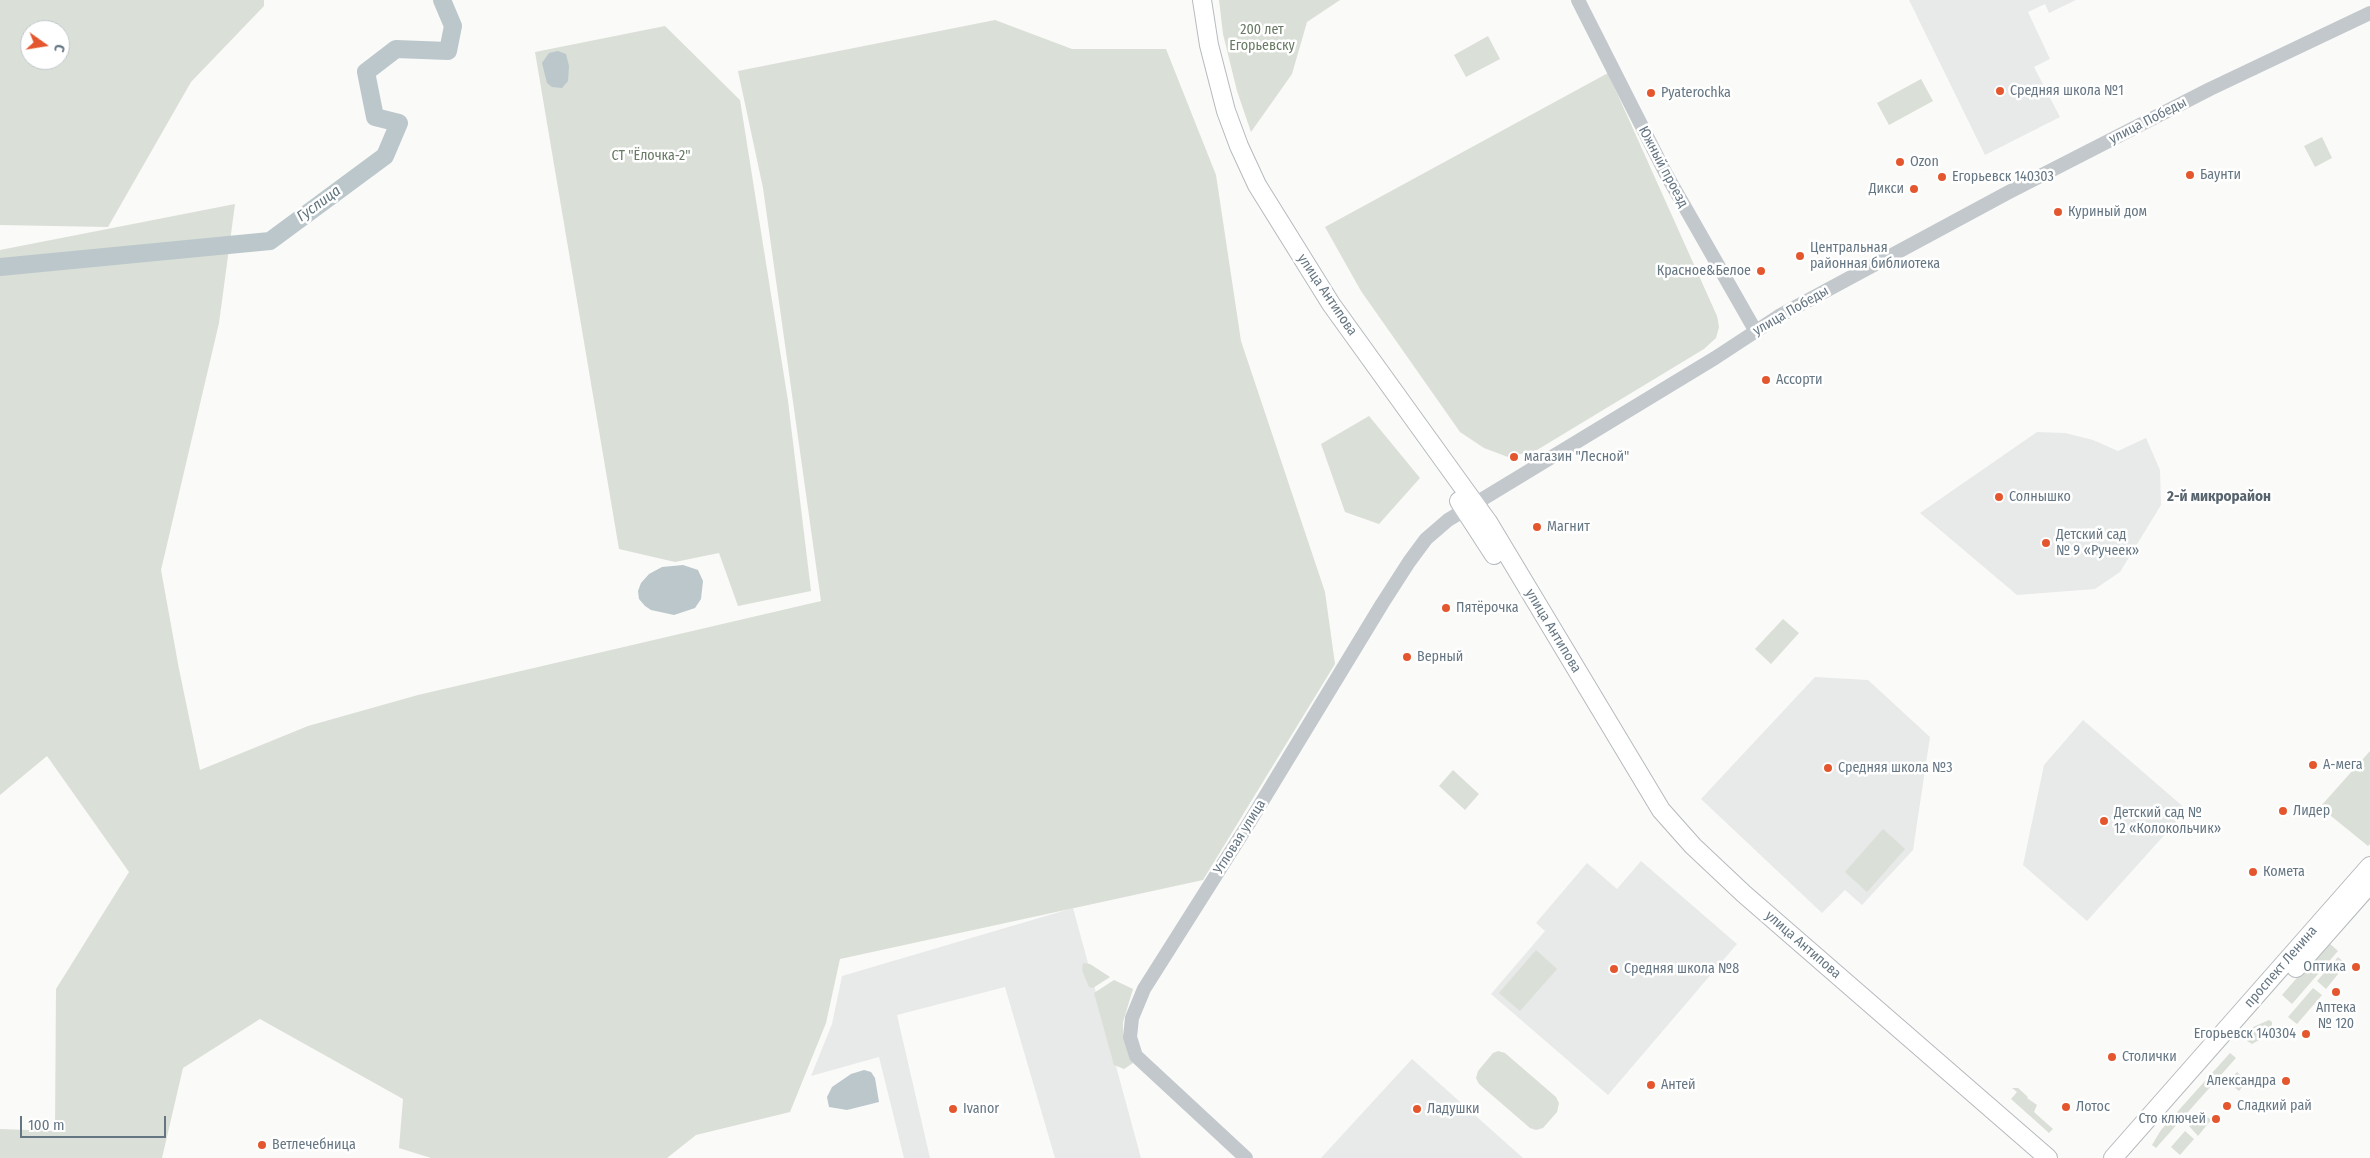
<!DOCTYPE html>
<meta charset="utf-8">
<style>
body{margin:0}
#map{position:relative;width:2370px;height:1158px;overflow:hidden;background:#fafaf8;font-family:"Fira Sans Condensed",sans-serif}
canvas{display:block}
.north{position:absolute;left:20px;top:20px;width:50px;height:50px;box-sizing:border-box;background:#fff;border:1px solid #c1c8cd;border-radius:50%;rotate:103deg;font-size:14px;font-weight:700;line-height:20px;text-align:center;color:#657683}
.north::after{content:'';display:block;margin:auto;width:18px;height:22px;background:#e4572e;clip-path:polygon(50% 0,100% 100%,50% 72%,0 100%)}
.scale{position:absolute;left:20px;top:1116px;width:146px;height:22px;box-sizing:border-box;border:2px solid #657683;border-top:0;padding-left:6px;font-size:15px;line-height:18px;white-space:nowrap;color:#657683;-webkit-text-stroke:4px #fff;paint-order:stroke}
</style>
<div id="map">
<canvas width="2370" height="1158"></canvas>
<div class="north">С</div>
<div class="scale">100 m</div>
</div>
<script>
const ctx = document.querySelector('canvas').getContext('2d');
ctx.lineJoin = 'round';
function fillPath(path, color) { ctx.fillStyle = color; ctx.fill(path, 'evenodd'); }
const shape = rows => new Path2D(rows.map(r => 'M' + r).join(''));
function trace(path, color, width, dash) { ctx.strokeStyle = color; ctx.lineWidth = width; ctx.lineCap = dash ? 'butt' : 'round'; ctx.setLineDash(dash || []); ctx.stroke(path); }
function write(font, color, halo, rows, align = 'center') {
  ctx.font = font + ' "Fira Sans Condensed",sans-serif'; ctx.lineWidth = 5; ctx.setLineDash([]); ctx.textBaseline = 'middle'; ctx.strokeStyle = halo; ctx.fillStyle = color; for (const [text, x, y, turn = 0] of rows) {
    ctx.save(); ctx.translate(x, y); ctx.rotate((+turn || 0) * Math.PI / 180); ctx.textAlign = isNaN(turn) ? turn : align; if (halo) ctx.strokeText(text, 0, 0); ctx.fillText(text, 0, 0); ctx.restore();
  }
}
const built = shape([
 [1909,0,2076,0,2049,13,2045,4,2028,12,2050,59,2034,67,2060,117,1985,155],
 [2037,432,2065,433,2093,440,2118,451,2146,438,2160,470,2161,505,2120,572,2095,589,2017,595,1920,513],
 [1815,677,1868,680,1930,737,1913,850,1862,905,1845,890,1822,913,1701,799],
 [2083,720,2187,810,2087,921,2023,865,2044,765],
 [1641,861,1737,944,1608,1095,1491,994,1545,931,1536,923,1587,863,1617,889],
 [1073,908,1141,1158,1055,1158,1005,987,897,1015,930,1158,904,1158,879,1057,811,1076,832,1024,842,976],
 [1412,1059,1523,1158,1321,1158]
]);
const green = shape([
 [0,0,264,0,264,6,191,82,108,227,0,225],
 [30,30,60,30,60,60,30,60],
 [1219,0,1340,0,1307,22,1292,74,1251,132,1237,91,1223,34],
 [995,20,1072,49,1166,49,1216,175,1241,341,1325,592,1335,664,1203,880,840,959,826,1023,790,1112,696,1135,667,1158,431,1158,399,1148,403,1099,260,1019,183,1068,162,1158,0,1158,0,1129,55,1131,56,989,129,872,47,756,0,795,0,250,235,204,219,323,161,570,179,669,200,770,308,726,418,695,821,601,763,188,738,71],
 [665,26,740,100,788,401,811,591,738,606,719,553,675,562,619,549,535,52],
 [1488,36,1500,59,1466,77,1454,55],
 [1608,73,1717,316,1719,327,1716,338,1704,349,1537,450,1508,457,1484,448,1460,432,1361,291,1325,227],
 [1921,79,1933,101,1889,125,1877,103],
 [2322,137,2332,158,2315,167,2304,146],
 [1369,416,1420,478,1379,524,1345,512,1321,444],
 [1783,619,1799,633,1771,664,1755,649],
 [2370,751,2370,844,2368,846,2320,807],
 [1453,770,1479,794,1465,810,1439,786],
 [1883,829,1905,849,1867,892,1845,872],
 [2328,942,2338,951,2292,1004,2282,995],
 [1536,950,1557,969,1520,1011,1499,993],
 [2338,957,2346,964,2326,989,2317,981],
 [1083,963,1090,964,1110,977,1093,988,1089,987,1082,970],
 [1114,980,1133,989,1123,1022,1123,1036,1133,1063,1124,1069,1114,1065,1094,993],
 [2313,988,2322,995,2297,1024,2288,1017],
 [2269,1020,2272,1022,2272,1025,2261,1039,2252,1044,2247,1041,2247,1034,2253,1027],
 [1498,1051,1505,1053,1556,1097,1559,1103,1557,1112,1543,1128,1536,1130,1530,1128,1479,1084,1476,1078,1478,1071,1493,1053],
 [2230,1053,2236,1058,2156,1148,2152,1145,2161,1130],
 [2237,1072,2247,1081,2239,1091,2228,1082],
 [2012,1088,2018,1088,2028,1097,2027,1098,2037,1105,2034,1112,2053,1129,2049,1133,2011,1099,2017,1092],
 [2201,1111,2211,1120,2198,1136,2189,1126],
 [2185,1131,2194,1139,2180,1155,2171,1147]
]);
const water = shape([
 [558,51,566,54,569,66,568,81,562,88,552,87,547,83,542,63,549,53],
 [683,565,698,570,703,581,701,599,695,608,674,615,651,610,645,606,639,599,638,591,641,583,649,574,662,567],
 [864,1070,871,1072,875,1078,879,1102,847,1110,829,1107,827,1097,832,1087,851,1074]
]);
const river = shape([
 [0,267,270,241,385,156,399,123,375,117,366,72,396,49,448,51,453,26,442,0]
]);
const minor = shape([
 [1578,0,1666,174,1755,330],
 [1246,1158,1136,1056,1130,1037,1132,1018,1144,989,1249,823,1382,604,1409,562,1426,539,1448,520,1715,358,1779,316,2009,192,2210,89,2370,13]
]);
const major = shape([
 [1202,0,1209,45,1226,111,1239,146,1257,185,1331,304,1488,522,1661,810,1693,846,1744,894,2048,1158],
 [1459,501,1494,555],
 [2296,968,2370,884],
 [2113,1158,2370,866]
]);
const markers = [
 [2000,91,5,"#e4572e"],
 [1651,93,5,"#e4572e"],
 [1900,162,5,"#e4572e"],
 [2190,175,5,"#e4572e"],
 [1942,177,5,"#e4572e"],
 [1914,189,5,"#e4572e"],
 [2058,212,5,"#e4572e"],
 [1800,256,5,"#e4572e"],
 [1761,271,5,"#e4572e"],
 [1766,380,5,"#e4572e"],
 [1514,457,5,"#e4572e"],
 [1999,497,5,"#e4572e"],
 [1537,527,5,"#e4572e"],
 [2046,543,5,"#e4572e"],
 [1446,608,5,"#e4572e"],
 [1407,657,5,"#e4572e"],
 [2313,765,5,"#e4572e"],
 [1828,768,5,"#e4572e"],
 [2283,811,5,"#e4572e"],
 [2104,821,5,"#e4572e"],
 [2253,872,5,"#e4572e"],
 [2356,967,5,"#e4572e"],
 [1614,969,5,"#e4572e"],
 [2336,992,5,"#e4572e"],
 [2306,1034,5,"#e4572e"],
 [2112,1057,5,"#e4572e"],
 [2286,1081,5,"#e4572e"],
 [1651,1085,5,"#e4572e"],
 [2227,1106,5,"#e4572e"],
 [2066,1107,5,"#e4572e"],
 [953,1109,5,"#e4572e"],
 [1417,1109,5,"#e4572e"],
 [2216,1119,5,"#e4572e"],
 [262,1145,5,"#e4572e"]
];
const parkNames = [
 ["200 лет",1262,30],
 ["Егорьевску",1262,46],
 ["СТ \"Ёлочка-2\"",651,156]
];
const poiNames = [
 ["Средняя школа №1",2010,91],
 ["Pyaterochka",1661,93],
 ["Ozon",1910,162],
 ["Баунти",2200,175],
 ["Егорьевск 140303",1952,177],
 ["Дикси",1904,189,"right"],
 ["Куриный дом",2068,212],
 ["Центральная",1810,248],
 ["районная библиотека",1810,264],
 ["Красное&Белое",1751,271,"right"],
 ["Ассорти",1776,380],
 ["магазин \"Лесной\"",1524,457],
 ["Солнышко",2009,497],
 ["Магнит",1547,527],
 ["Детский сад",2056,535],
 ["№ 9 «Ручеек»",2056,551],
 ["Пятёрочка",1456,608],
 ["Верный",1417,657],
 ["А-мега",2323,765],
 ["Средняя школа №3",1838,768],
 ["Лидер",2293,811],
 ["Детский сад №",2114,813],
 ["12 «Колокольчик»",2114,829],
 ["Комета",2263,872],
 ["Оптика",2346,967,"right"],
 ["Средняя школа №8",1624,969],
 ["Аптека",2336,1008,"center"],
 ["№ 120",2336,1024,"center"],
 ["Егорьевск 140304",2296,1034,"right"],
 ["Столички",2122,1057],
 ["Александра",2276,1081,"right"],
 ["Антей",1661,1085],
 ["Сладкий рай",2237,1106],
 ["Лотос",2076,1107],
 ["Ivanor",963,1109],
 ["Ладушки",1427,1109],
 ["Сто ключей",2206,1119,"right"],
 ["Ветлечебница",272,1145]
];
const streetNames = [
 ["улица Победы",2148,121,-27],
 ["Южный проезд",1663,167,62],
 ["улица Антипова",1327,295,56],
 ["улица Победы",1791,311,-30],
 ["улица Антипова",1553,631,59],
 ["Угловая улица",1240,837,-58],
 ["улица Антипова",1803,945,41],
 ["проспект Ленина",2281,967,-49]
];
const waterNames = [
 ["Гуслица",319,204,-36]
];
const neighbourhoodNames = [
 ["2-й микрорайон",2219,497]
];
fillPath(built, '#e8e9e9');
fillPath(green, '#dadfd7');
fillPath(water, '#bbc7cb');
trace(river, '#bbc7cb', 18);
trace(major, '#b5babe', 20);
trace(minor, '#c3c8cc', 14);
trace(major, '#fff', 18);
for (const [x, y, r, color] of markers) { const dot = new Path2D(); dot.arc(x, y, r, 0, 2 * Math.PI); ctx.fillStyle = color; ctx.fill(dot); trace(dot, '#fff', 2); }
write('14px', '#687a64', '#fff', parkNames);
write('14px', '#657683', '#fff', poiNames, 'left');
write('14px', '#657683', '#fff', streetNames);
write('italic 15px', '#60757c', '#fff', waterNames);
write('bold 15px', '#57646e', '#fff', neighbourhoodNames);
</script>
